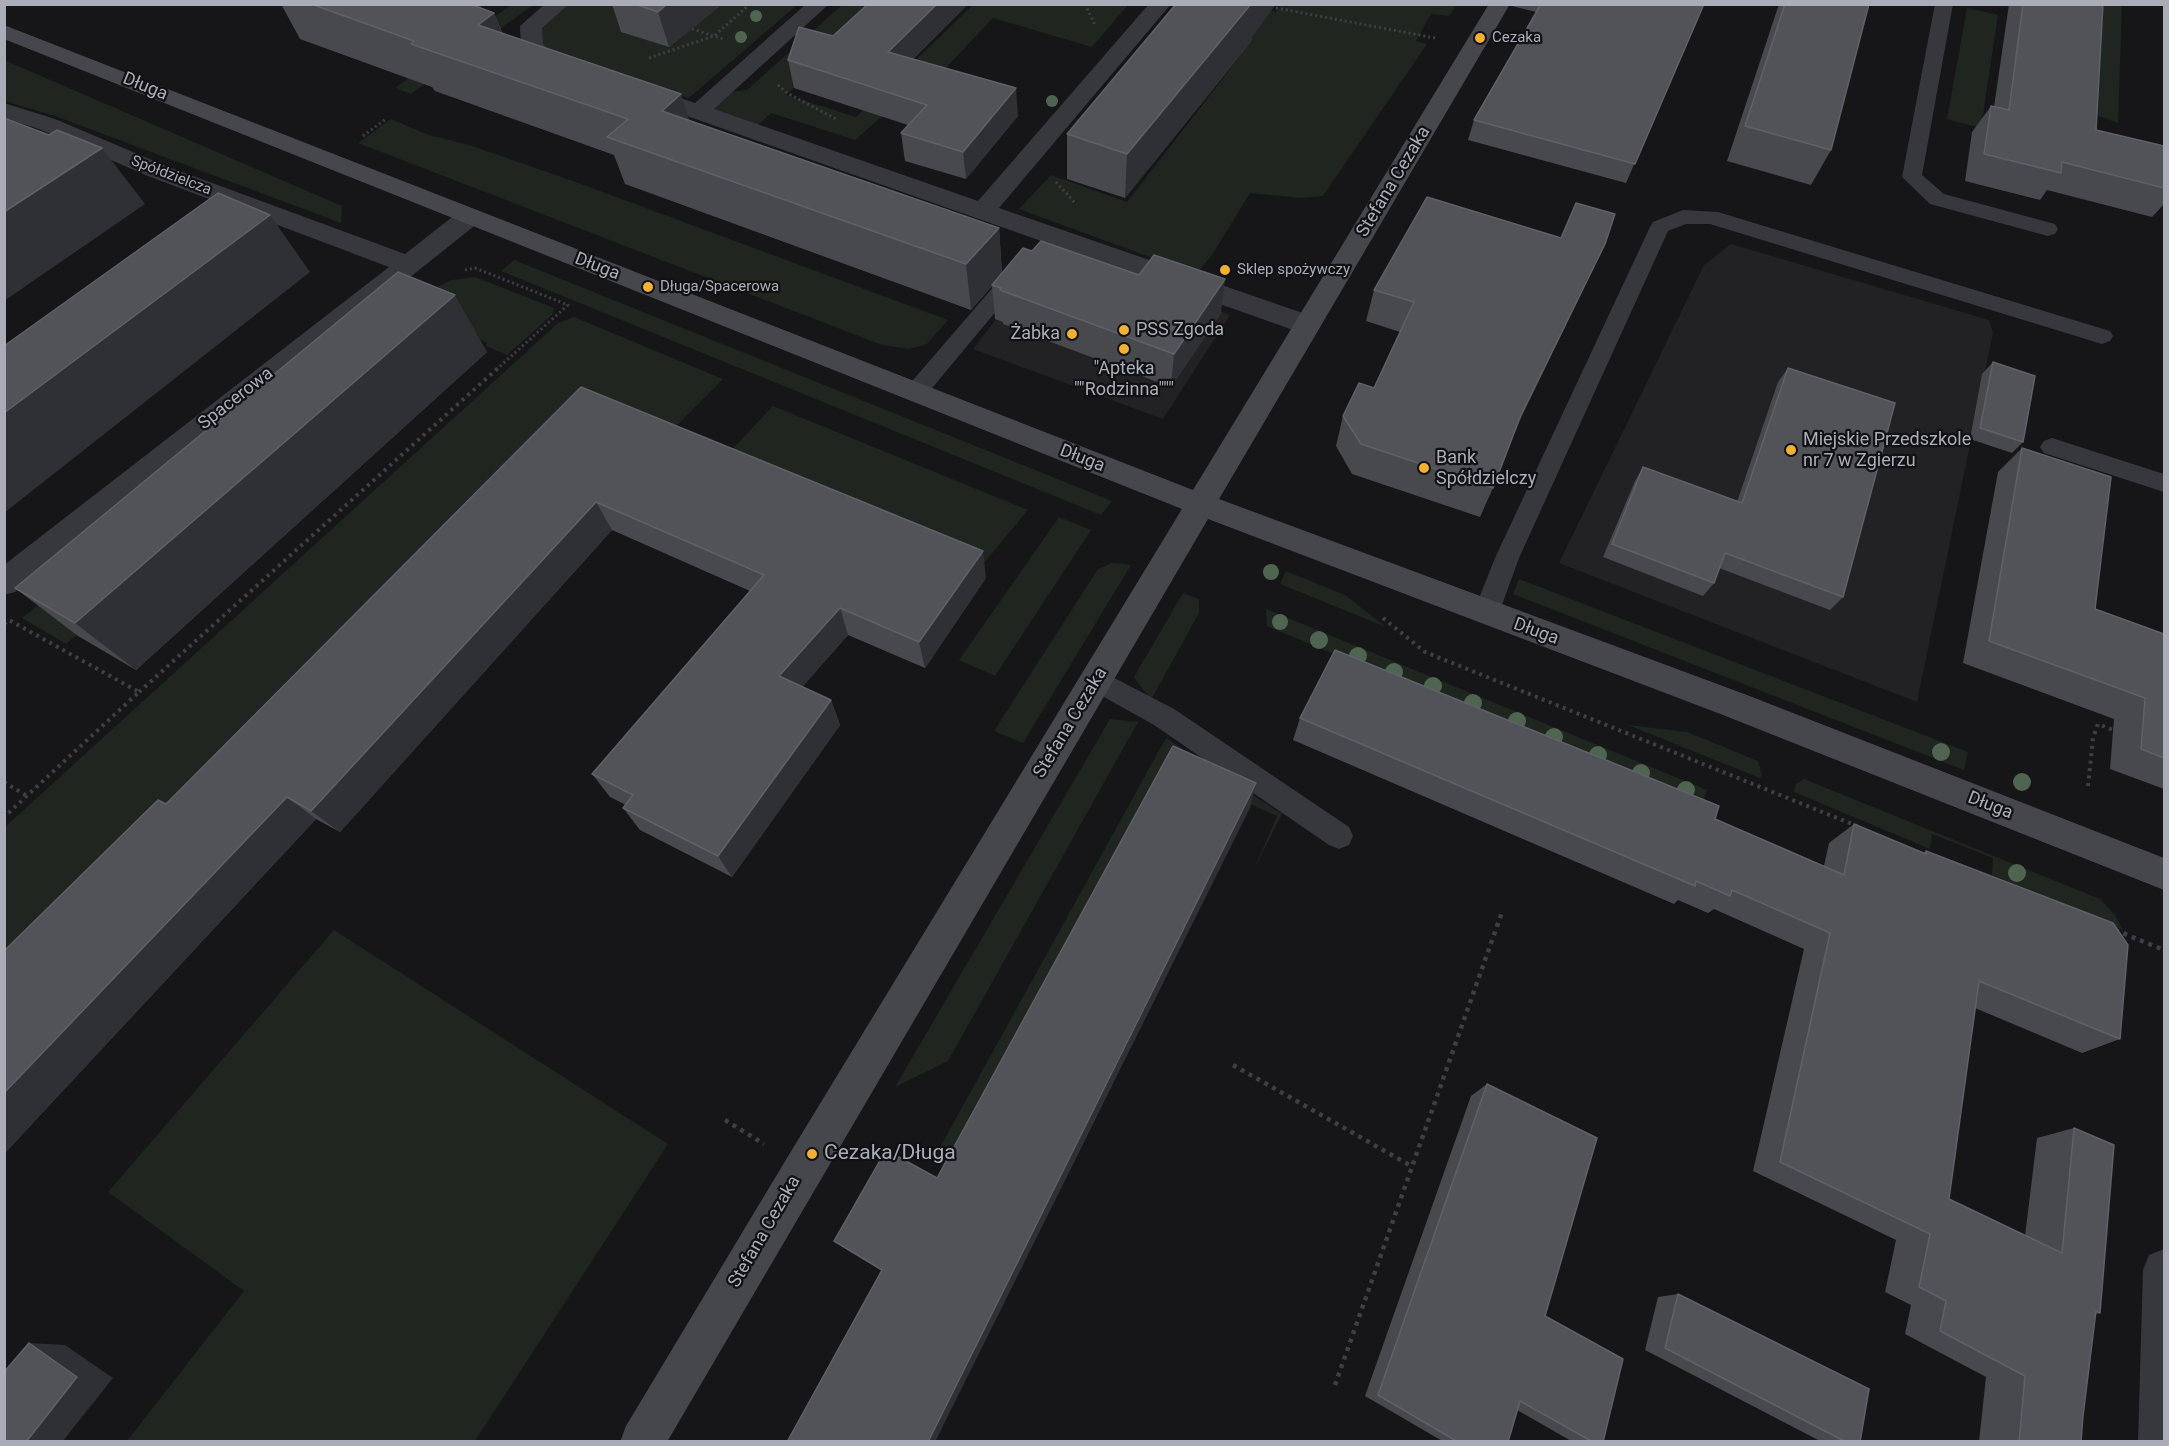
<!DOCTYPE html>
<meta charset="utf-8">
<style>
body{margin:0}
#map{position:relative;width:2169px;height:1446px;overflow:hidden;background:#161618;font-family:Roboto,sans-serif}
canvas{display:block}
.frame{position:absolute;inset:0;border:6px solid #a8adb8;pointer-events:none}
</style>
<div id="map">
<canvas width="2169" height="1446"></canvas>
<div class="frame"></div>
</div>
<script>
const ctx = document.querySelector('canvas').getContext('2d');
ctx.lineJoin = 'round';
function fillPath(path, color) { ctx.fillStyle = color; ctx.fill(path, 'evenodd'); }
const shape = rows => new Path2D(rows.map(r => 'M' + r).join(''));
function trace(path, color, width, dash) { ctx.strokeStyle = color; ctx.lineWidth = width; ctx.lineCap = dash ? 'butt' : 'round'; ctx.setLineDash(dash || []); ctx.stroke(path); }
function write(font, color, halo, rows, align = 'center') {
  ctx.font = font + ' Roboto,sans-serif'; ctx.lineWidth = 4.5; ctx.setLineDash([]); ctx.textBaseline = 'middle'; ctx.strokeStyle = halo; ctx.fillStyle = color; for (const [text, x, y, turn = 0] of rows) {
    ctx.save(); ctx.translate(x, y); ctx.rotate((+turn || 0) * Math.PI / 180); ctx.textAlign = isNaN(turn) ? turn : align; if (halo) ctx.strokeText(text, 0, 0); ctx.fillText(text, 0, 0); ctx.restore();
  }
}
const built = shape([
 [1731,244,1989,320,1993,333,1917,702,1559,563,1704,265],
 [1050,249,1230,315,1163,419,973,349]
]);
const green = shape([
 [1282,4,1457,5,1449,16,1431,14,1416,41,1427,44,1323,196,1300,198,1250,193,1212,255,1196,274,1019,209,1051,175,1127,202,1252,41,1182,19,1246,5,1276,12],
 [511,5,533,5,411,94,395,88],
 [568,5,797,5,689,98,649,87,543,47,536,29],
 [842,5,884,5,786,95,856,117,973,5,1128,5,1092,47,993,18,922,93,912,90,855,140,771,113,756,127,707,109,729,92,747,90],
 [2092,5,2122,5,2118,123,2082,110],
 [1967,8,1998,15,1981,128,1947,119],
 [4,60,342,206,341,223,55,116,5,101],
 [391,119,426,134,472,146,573,181,948,320,927,344,909,349,882,345,358,143],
 [514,260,1112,501,1101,515,501,271],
 [475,277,554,308,552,315,507,355,486,346,487,343,462,332,435,325,66,644,22,618,439,286,452,280],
 [574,317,723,379,664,438,38,973,8,947,5,949,5,827,558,323],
 [773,406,1028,510,979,569,723,459],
 [1059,517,1091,530,995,676,959,660],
 [1112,563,1131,565,1023,743,994,731,1098,569],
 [1286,571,1345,595,1386,627,1280,584],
 [1519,579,1968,752,1964,770,1513,594],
 [1183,593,1199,599,1199,613,1151,700,1134,677],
 [1266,609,1707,790,1701,808,1267,626],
 [1110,719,1138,722,948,1061,895,1087],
 [1628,725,1687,732,1758,761,1762,775,1760,778],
 [1166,738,1282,814,1254,869,1277,816,1168,767,955,1173,933,1160],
 [1804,779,2100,899,2115,915,2123,930,1992,875,1993,858,1932,834,1930,849,1794,792,1796,784],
 [334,930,668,1144,475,1441,127,1441,244,1291,108,1192]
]);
const pathFar2 = shape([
 [1085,4,1095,25],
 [1271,7,1435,38],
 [692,29,723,39],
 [649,58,714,36,750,4],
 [778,85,787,93,836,119],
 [363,136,386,119],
 [1056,182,1075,203],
 [465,270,475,268,568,305,497,369]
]);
const pathFar1 = shape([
 [1383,618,1425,652,1857,826],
 [4,624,9,620,139,692,4,817],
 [139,692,498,368],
 [4,782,27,796],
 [2088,786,2093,738,2098,724,2116,731]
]);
const path = shape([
 [2115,930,2164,950],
 [1233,1065,1413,1167],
 [725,1120,764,1144],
 [1335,1385,1502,912]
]);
const lane = shape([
 [1935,4,1953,4,1922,175,1944,194,2055,224,2058,229,2055,234,2048,236,1930,204,1902,177,1935,4],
 [1683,210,1718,212,2110,331,2113,336,2110,341,2102,344,1710,224,1686,224,1668,231,1519,558,1499,613,1495,620,1486,623,1477,620,1473,613,1495,558,1650,227,1653,222,1683,210],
 [1015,268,1022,270,1026,275,1022,280,923,399,915,401,907,399,904,393,907,387,1008,270,1015,268],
 [2052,438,2164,474,2164,492,2044,453,2040,447,2044,441,2052,438],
 [1097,669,1174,709,1349,827,1353,836,1349,845,1339,849,1329,845,1154,725,1088,688,1084,680,1088,672,1097,669]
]);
const street = shape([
 [545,4,569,4,542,28,543,44,552,53,575,62,578,67,575,72,567,74,536,63,521,45,520,26,545,4],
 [806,4,829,4,714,109,978,201,1149,4,1171,4,999,208,1317,318,1321,325,1317,332,1308,334,1299,332,690,117,637,98,634,93,637,88,645,86,695,103,806,4],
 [4,103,55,119,166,166,405,254,460,211,469,209,478,211,481,217,478,223,15,592,4,595,4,565,389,267,148,176,39,129,4,118,4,103],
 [2164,1249,2164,1442,2138,1442,2143,1270,2149,1255,2164,1249]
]);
const secondary = shape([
 [1489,4,1510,4,1219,499,1747,695,2164,858,2164,890,1723,715,1208,519,667,1442,620,1442,626,1426,790,1153,1182,509,4,39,4,25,1193,490,1489,4]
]);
const trees = [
 [756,16,6],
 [741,37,6],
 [1052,101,6],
 [1271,572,8],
 [1280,622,8],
 [1319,640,9],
 [1358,656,9],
 [1394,672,9],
 [1433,686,9],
 [1473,703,9],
 [1517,721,9],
 [1554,737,9],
 [1941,752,9],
 [1598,755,9],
 [1641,773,9],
 [2022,782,9],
 [1686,790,9],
 [2017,873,9]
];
const wall = shape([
 [281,4,484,4,479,8,494,13,503,34,690,121,999,228,1002,273,1221,313,1171,387,1003,324,1003,322,995,319,992,286,971,310,625,184,614,155,435,91,432,87,300,39],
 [612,4,722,4,669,47,621,32],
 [868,4,968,4,913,59,1018,116,966,179,905,161,901,133,908,125,794,88,788,60,833,36],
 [1511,4,1704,4,1626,183,1468,140,1474,120,1536,12,1512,6],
 [1779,4,1869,4,1831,150,1811,185,1727,161],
 [2009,4,2103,4,2096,130,2164,146,2164,204,2152,217,2047,190,2040,200,1965,181,1972,132,1991,106,1994,107],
 [1252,37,1251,42,1125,198,1067,179,1067,134],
 [1590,275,1516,428,1493,488,1480,517,1352,474,1336,446,1343,416,1374,388,1400,332,1366,321,1374,290],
 [487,352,136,670,78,636,15,588],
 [1993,362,2023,442,2012,453,1970,439,1982,374],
 [1788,368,1843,597,1830,610,1719,568,1714,583,1703,596,1603,557,1635,481,1643,467,1737,502,1778,382],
 [581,387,986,578,925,668,848,635,802,687,831,700,840,725,732,877,640,830,623,808,626,805,610,797,592,774,750,591,612,530,340,832,316,819,4,1154,4,951,166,804],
 [2022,448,2095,609,2164,634,2164,789,2110,769,2114,719,1963,663,1998,472],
 [1300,718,1715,819,1824,866,1829,843,1854,824,1923,853,1926,851,2120,1039,2082,1053,1975,1008,1949,1199,2025,1236,2037,1138,2074,1128,2100,1313,2095,1314,2083,1416,2081,1442,1979,1442,1986,1377,1905,1334,1911,1305,1885,1292,1896,1240,1753,1171,1804,949,1714,909,1708,913,1678,900,1674,904,1293,740],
 [1487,1084,1545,1316,1603,1442,1573,1442,1517,1410,1508,1442,1444,1442,1365,1396,1471,1096],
 [1678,1294,1860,1442,1822,1442,1645,1350,1658,1297]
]);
const shadedWall = shape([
 [429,4,484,4,443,34],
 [667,4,722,4,669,47,658,12],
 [937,4,968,4,892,80,888,52],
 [1251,4,1276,4,1252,37,1251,42,1125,198,1127,154],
 [494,13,514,61,478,25],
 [1016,88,1018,116,966,179,963,152],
 [681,94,696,141,662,111],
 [102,148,145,204,4,301,4,212],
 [270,215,310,272,4,513,4,413],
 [999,228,1002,274,971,310,966,264],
 [1605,244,1590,275,1508,445,1521,415],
 [1225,279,1221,313,1171,387,1174,354],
 [455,295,487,352,136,670,75,623],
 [596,502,612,530,340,832,311,811],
 [983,551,986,578,925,668,919,642],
 [840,608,848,635,790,701,779,676],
 [831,700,840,725,732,877,718,856],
 [1256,783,1250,808,935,1442,928,1442],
 [287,797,316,819,4,1154,4,1093],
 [29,1343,65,1345,113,1378,62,1442,26,1442]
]);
const building = shape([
 [311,4,470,4,494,13,478,25,681,94,662,111,999,228,966,264,607,137,628,119,411,44,414,41,311,4],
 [635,4,667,4,658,12,635,4],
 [868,4,937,4,888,52,1016,88,963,152,901,133,927,105,788,60,799,27,833,36,868,4],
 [1176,4,1251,4,1127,154,1067,134,1176,4],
 [1541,4,1704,4,1635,164,1474,120,1541,4],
 [1785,4,1869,4,1831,150,1745,126,1785,4],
 [2023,4,2103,4,2096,130,2164,146,2164,188,2062,162,2061,173,1984,154,1991,106,2009,110,2023,4],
 [4,118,49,135,57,130,102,148,4,212,4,118],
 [218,193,270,215,4,413,4,346,218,193],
 [1427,197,1561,238,1576,203,1615,214,1605,244,1521,415,1493,488,1361,444,1343,416,1359,383,1374,388,1414,302,1374,290,1427,197],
 [1041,241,1139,275,1154,255,1225,279,1174,354,1000,290,1001,288,992,285,1023,248,1032,251,1041,241],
 [398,272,455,295,75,623,15,588,398,272],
 [1993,362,2035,376,2023,442,1980,428,1993,362],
 [1788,368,1895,403,1843,597,1725,553,1714,583,1612,544,1643,467,1742,503,1788,368],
 [581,387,983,551,919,642,840,608,779,676,831,700,718,856,623,808,633,795,592,774,764,575,596,502,311,811,287,797,4,1093,4,951,158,800,166,804,581,387],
 [2022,448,2111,477,2095,609,2164,634,2164,758,2141,749,2145,698,1989,641,2022,448],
 [1335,650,1719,806,1715,819,1844,875,1854,824,1926,854,1926,851,2113,923,2128,945,2120,1039,1979,981,1949,1199,2062,1253,2074,1128,2114,1145,2100,1313,2096,1311,2083,1416,2081,1442,2019,1442,2025,1376,1940,1331,1946,1301,1919,1287,1930,1234,1780,1162,1830,933,1732,890,1730,896,1696,881,1695,886,1300,718,1335,650],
 [1173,746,1256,783,928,1442,787,1442,882,1270,834,1241,886,1150,937,1178,1173,746],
 [1487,1084,1597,1138,1545,1316,1623,1359,1603,1442,1593,1442,1520,1401,1508,1442,1458,1442,1378,1395,1487,1084],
 [1678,1294,1869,1389,1860,1442,1846,1442,1665,1348,1678,1294],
 [29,1343,77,1377,26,1442,4,1442,4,1372,29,1343]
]);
const markers = [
 [1480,38,6,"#f2b134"],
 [1225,270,6,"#f2b134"],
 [648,287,6,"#f2b134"],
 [1124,330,6,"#f2b134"],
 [1072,334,6,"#f2b134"],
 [1124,349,6,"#f2b134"],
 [1791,450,6,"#f2b134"],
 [1424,468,6,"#f2b134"],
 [812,1154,6,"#f2b134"]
];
const farPoinames = [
 ["Cezaka",1492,38],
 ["Sklep spożywczy",1237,270],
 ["Długa/Spacerowa",660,287]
];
const farStreetnames = [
 ["Spółdzielcza",171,176,21]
];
const streetNames = [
 ["Długa",145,87,22],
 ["Stefana Cezaka",1394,182,-59],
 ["Długa",597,267,21],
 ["Spacerowa",236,399,-38],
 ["Długa",1082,459,21],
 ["Długa",1536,632,20],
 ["Stefana Cezaka",1071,723,-59],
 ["Długa",1990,806,21],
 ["Stefana Cezaka",765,1232,-60]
];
const poiNames = [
 ["PSS Zgoda",1136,330],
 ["Żabka",1060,334,"right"],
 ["\"Apteka",1124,369,"center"],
 ["\"\"Rodzinna\"\"\"",1124,390,"center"],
 ["Miejskie Przedszkole",1803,440],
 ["nr 7 w Zgierzu",1803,461],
 ["Bank",1436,458],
 ["Spółdzielczy",1436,479]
];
const nearPoinames = [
 ["Cezaka/Długa",824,1154]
];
fillPath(built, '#222225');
fillPath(green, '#1e261f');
trace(pathFar2, '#3d3f44', 3, [2, 3]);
trace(pathFar1, '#3d3f44', 4, [3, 4.5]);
trace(path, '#3d3f44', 4.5, [4, 5]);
fillPath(lane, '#37383d');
fillPath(street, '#37383d');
fillPath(secondary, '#45474d');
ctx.fillStyle = '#506452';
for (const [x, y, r] of trees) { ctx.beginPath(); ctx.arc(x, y, r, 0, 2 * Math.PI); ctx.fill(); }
fillPath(wall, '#47494d');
fillPath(shadedWall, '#2f3033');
fillPath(building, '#525359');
trace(building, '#5f6168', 1.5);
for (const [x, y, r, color] of markers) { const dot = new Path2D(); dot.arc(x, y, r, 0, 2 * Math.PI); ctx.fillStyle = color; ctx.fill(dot); trace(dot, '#111113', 2); }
write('15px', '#a8adb8', '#111113', farPoinames, 'left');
write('15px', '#a8adb8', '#111113', farStreetnames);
write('18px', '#a8adb8', '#111113', streetNames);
write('18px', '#a8adb8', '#111113', poiNames, 'left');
write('21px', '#a8adb8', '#111113', nearPoinames, 'left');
</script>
